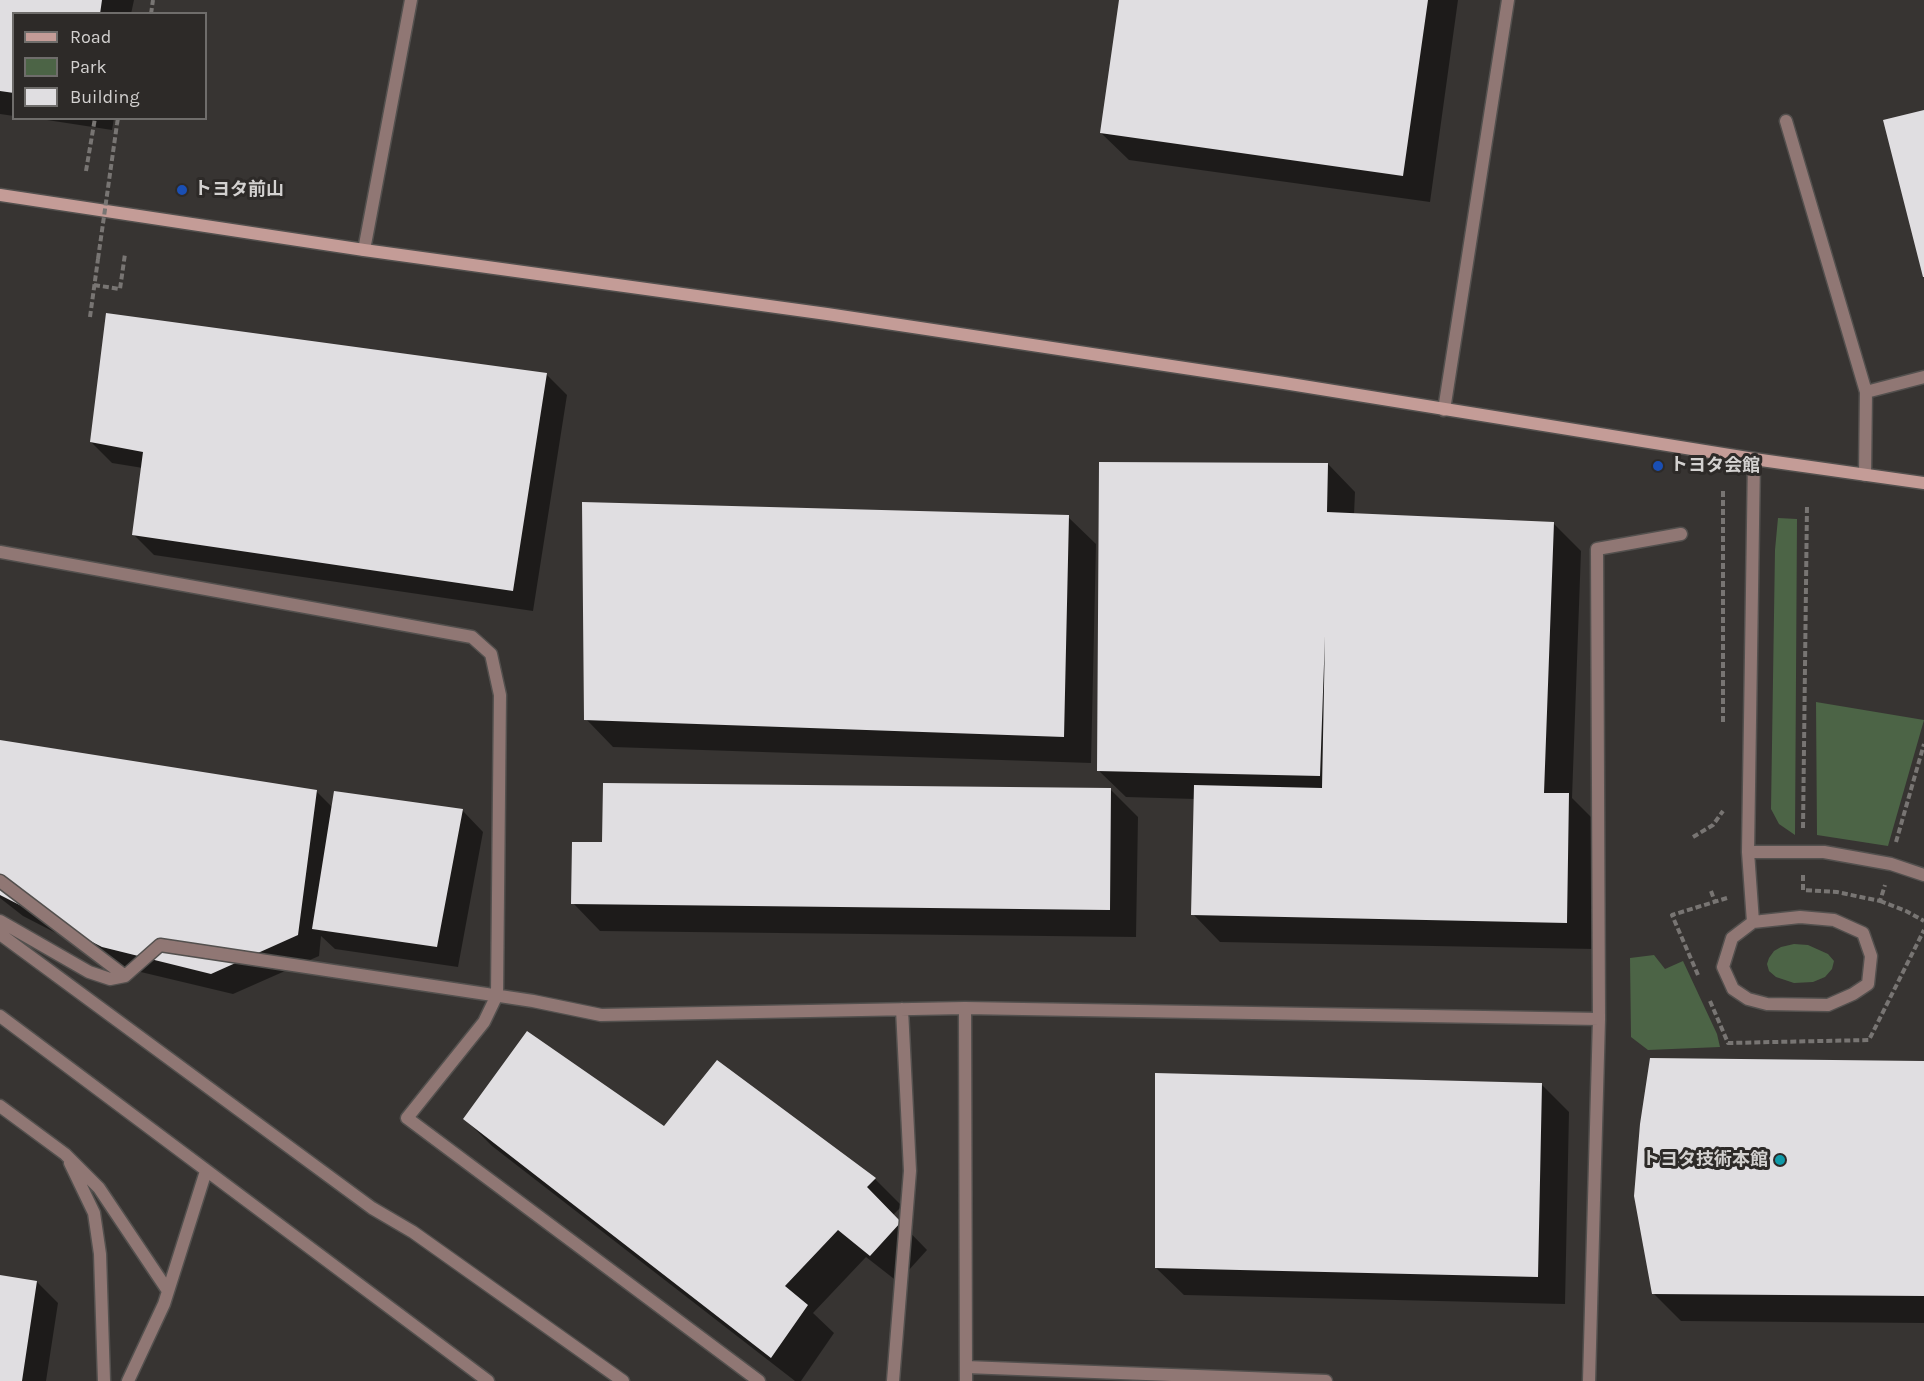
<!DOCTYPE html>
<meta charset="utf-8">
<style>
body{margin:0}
#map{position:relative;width:1924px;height:1381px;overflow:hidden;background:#373432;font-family:Karla,sans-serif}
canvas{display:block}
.legend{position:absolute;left:12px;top:12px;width:195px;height:108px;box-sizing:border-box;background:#2d2a28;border:2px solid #6f6d6b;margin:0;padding:8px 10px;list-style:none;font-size:18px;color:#d3d1d0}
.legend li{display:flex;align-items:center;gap:12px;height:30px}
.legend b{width:30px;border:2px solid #6f6d6b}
</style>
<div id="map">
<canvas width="1924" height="1381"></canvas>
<ul class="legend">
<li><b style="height:8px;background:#c49c97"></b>Road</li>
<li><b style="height:16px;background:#4c6446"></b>Park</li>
<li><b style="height:16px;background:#e0dee1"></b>Building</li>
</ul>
</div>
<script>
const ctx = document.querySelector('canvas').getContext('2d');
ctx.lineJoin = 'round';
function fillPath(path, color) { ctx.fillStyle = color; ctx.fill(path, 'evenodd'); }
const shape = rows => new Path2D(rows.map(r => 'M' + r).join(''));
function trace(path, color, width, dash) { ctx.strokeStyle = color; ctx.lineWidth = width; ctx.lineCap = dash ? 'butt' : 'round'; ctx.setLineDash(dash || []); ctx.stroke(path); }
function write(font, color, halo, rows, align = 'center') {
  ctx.font = font + ' Karla,"Noto Sans JP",sans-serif'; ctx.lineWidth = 6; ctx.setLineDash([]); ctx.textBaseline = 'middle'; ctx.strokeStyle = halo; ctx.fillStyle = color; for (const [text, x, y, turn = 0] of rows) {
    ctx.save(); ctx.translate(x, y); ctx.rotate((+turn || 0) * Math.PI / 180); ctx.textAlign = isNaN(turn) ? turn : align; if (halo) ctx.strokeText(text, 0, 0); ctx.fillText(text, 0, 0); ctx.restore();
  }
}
const green = shape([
 [1778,518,1797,519,1795,835,1779,824,1771,809,1775,550],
 [1816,702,1924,720,1888,846,1817,835],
 [1794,944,1808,945,1828,954,1834,961,1832,969,1825,977,1813,982,1794,983,1776,977,1769,971,1767,964,1769,958,1774,951,1781,947],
 [1654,955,1665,969,1683,961,1717,1034,1720,1047,1648,1050,1631,1037,1630,958]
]);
const shadow = shape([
 [0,0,134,0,131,14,14,14,14,116,0,114],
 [1120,0,1458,0,1430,202,1129,160,1101,133],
 [34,118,114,118,112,130],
 [546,374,567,395,533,611,154,555,133,534,143,468,112,463,91,442],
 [1328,464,1355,492,1354,515,1554,524,1581,551,1572,798,1596,822,1594,949,1220,942,1193,914,1195,799,1126,797,1098,770],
 [1068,517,1096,544,1091,763,613,747,586,719],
 [0,742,316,791,333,808,463,811,483,832,458,967,335,949,321,936,319,956,233,994,124,968,23,916,0,898],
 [1111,790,1138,817,1136,937,600,931,573,903],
 [717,1062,875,1179,902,1206,893,1215,927,1250,898,1282,866,1257,813,1313,834,1333,801,1381,795,1381,492,1146,465,1119,664,1128],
 [1924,1063,1924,1323,1681,1321,1654,1294],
 [1541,1084,1569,1112,1565,1304,1184,1295,1156,1268],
 [0,1277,37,1282,58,1303,46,1381,0,1381]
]);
const building = shape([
 [0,0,102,0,100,14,14,14,14,93,0,91],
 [1119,0,1428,0,1403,176,1100,133],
 [1924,110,1924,277,1923,277,1883,120],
 [106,313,547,373,513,591,132,535,143,452,90,442],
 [1099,462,1328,463,1327,512,1554,522,1544,793,1569,793,1567,923,1191,915,1194,785,1322,788,1325,636,1320,776,1097,771],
 [582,502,1069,515,1064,737,584,720],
 [0,740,317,790,298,935,211,974,102,947,0,895],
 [603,783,1111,788,1110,910,571,904,572,842,602,842],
 [334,791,463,809,437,947,312,929],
 [527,1031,664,1126,717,1060,876,1178,867,1187,901,1222,870,1256,838,1230,785,1286,808,1305,771,1358,463,1119],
 [1650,1058,1924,1061,1924,1296,1652,1294,1634,1196,1640,1124],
 [1155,1073,1542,1083,1538,1277,1155,1268],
 [0,1275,37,1281,22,1381,0,1381]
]);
const path = shape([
 [151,14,153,0],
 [117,124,118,118],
 [86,171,95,118],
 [94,285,120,289,125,254],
 [90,317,98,259],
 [1723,491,1723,722],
 [1803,828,1807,505],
 [1693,837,1713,825,1723,811],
 [1896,842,1924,744],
 [1803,875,1803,890,1837,892,1880,901,1885,885],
 [1711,891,1715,902],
 [1880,901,1906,911,1924,921],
 [1698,975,1672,915,1727,898],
 [1710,1001,1728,1043,1869,1040,1924,930]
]);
const lane = shape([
 [1786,121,1866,392,1865,475],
 [1866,392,1924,377],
 [1754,459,1748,852,1824,852,1891,864,1924,875],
 [0,552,472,637,491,654,500,695,497,995,484,1022,407,1118,759,1381],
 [1748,852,1753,922,1800,917,1834,920,1863,933,1871,956,1868,984,1853,994,1828,1005,1767,1004,1748,999,1733,989,1723,967,1732,938,1753,922],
 [0,881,125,976],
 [0,921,89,972,110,979,125,976,160,945,533,1001,601,1015,965,1008,1599,1019],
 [0,934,372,1208,413,1232,623,1381],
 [965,1008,966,1381],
 [0,1016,488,1381],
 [0,1106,65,1154,99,1188,168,1291],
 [70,1163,94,1213,100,1254,104,1381],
 [966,1367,1326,1381],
 [128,1381,164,1304,206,1171],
 [893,1381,910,1171,902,1009],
 [1589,1381,1599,1019,1597,549,1681,534]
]);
const street = shape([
 [364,250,411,0],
 [1444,410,1508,0]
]);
const secondary = shape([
 [0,195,364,250,827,314,1284,383,1754,459,1924,483]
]);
const pathBridge = shape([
 [98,259,117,124]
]);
const markers = [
 [182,190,6,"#1a4fb4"],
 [1658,466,6,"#1a4fb4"],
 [1780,1160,6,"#0f9aa8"]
];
const poiNames = [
 ["トヨタ前山",194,190],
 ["トヨタ会館",1670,466],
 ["トヨタ技術本館",1768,1160,"right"]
];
fillPath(green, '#4c6446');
fillPath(shadow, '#0007');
fillPath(building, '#e0dee1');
trace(lane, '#53504e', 15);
trace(street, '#53504e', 15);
trace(secondary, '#53504e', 15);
trace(path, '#787573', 4, [6, 3]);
trace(lane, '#907774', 12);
trace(street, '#907774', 12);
trace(secondary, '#c49c97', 12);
trace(pathBridge, '#787573', 4, [6, 3]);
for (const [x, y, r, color] of markers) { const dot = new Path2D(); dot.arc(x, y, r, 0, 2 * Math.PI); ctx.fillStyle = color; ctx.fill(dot); trace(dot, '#2d2a28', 2); }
write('bold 18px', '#d3d1d0', '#2d2a28', poiNames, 'left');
</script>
